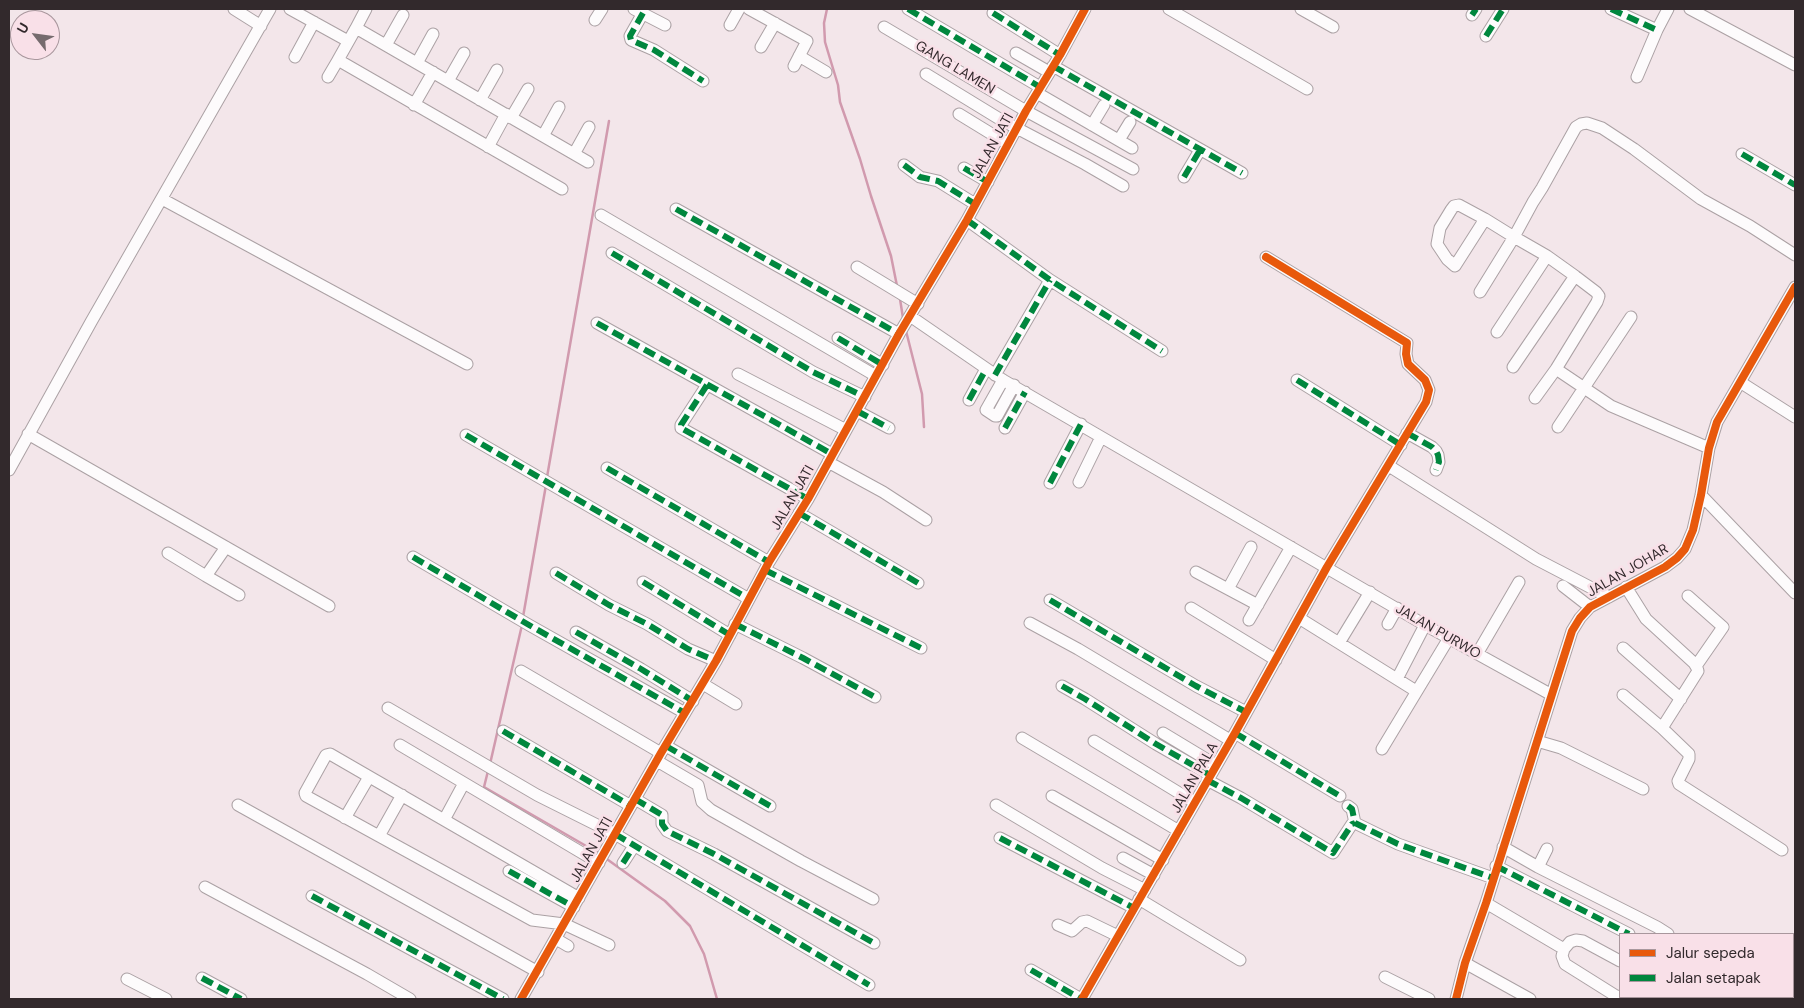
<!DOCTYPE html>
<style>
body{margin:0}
#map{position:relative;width:1804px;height:1008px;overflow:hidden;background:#f3e6ea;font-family:"DM Sans",sans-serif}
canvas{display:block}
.frame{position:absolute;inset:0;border:10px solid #32292c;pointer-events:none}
.legend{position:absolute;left:1619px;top:933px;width:175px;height:65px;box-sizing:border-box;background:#f9e0e8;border:1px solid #a9979d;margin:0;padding:6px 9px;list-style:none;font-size:15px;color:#32292c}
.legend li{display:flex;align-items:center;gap:10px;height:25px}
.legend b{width:25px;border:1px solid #a9979d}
.north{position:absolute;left:10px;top:10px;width:50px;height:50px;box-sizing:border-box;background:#f9e0e8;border:1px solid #a9979d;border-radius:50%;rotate:300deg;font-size:14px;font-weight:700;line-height:20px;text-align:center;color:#32292c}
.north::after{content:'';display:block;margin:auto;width:18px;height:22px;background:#766b6e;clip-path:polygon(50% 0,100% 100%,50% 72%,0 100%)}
</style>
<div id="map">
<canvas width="1804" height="1008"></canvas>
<div class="frame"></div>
<ul class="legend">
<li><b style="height:6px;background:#e8590c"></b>Jalur sepeda</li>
<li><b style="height:6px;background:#00873e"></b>Jalan setapak</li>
</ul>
<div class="north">U</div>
</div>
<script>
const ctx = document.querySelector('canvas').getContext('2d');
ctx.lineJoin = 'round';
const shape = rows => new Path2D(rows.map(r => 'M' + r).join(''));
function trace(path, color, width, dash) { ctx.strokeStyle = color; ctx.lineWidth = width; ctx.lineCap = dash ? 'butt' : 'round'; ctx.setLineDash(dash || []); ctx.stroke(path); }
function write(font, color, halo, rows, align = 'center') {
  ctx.font = font + ' "DM Sans",sans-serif'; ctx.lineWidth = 5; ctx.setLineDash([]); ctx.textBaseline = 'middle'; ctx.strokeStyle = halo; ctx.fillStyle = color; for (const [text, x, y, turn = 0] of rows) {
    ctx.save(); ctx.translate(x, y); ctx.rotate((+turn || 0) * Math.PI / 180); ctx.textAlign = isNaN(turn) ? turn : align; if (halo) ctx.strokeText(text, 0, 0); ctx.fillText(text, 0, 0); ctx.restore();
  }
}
const stream = shape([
 [827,9,824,23,825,42,838,85,840,102,860,159,871,196,891,256,897,286],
 [900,299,903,318],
 [906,331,922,394,924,427],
 [547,477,609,121],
 [523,617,546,485],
 [490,764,522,625],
 [488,771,484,787,600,854],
 [604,857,665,901,690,926,704,954,717,999]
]);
const minor = shape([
 [234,9,261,26],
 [290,9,348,41],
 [634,9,665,25],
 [749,9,807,41,794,66],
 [908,9,1040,87],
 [1169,9,1307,89],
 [1301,9,1333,27],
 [1611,9,1657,30],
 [1690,9,1795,65],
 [643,13,630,36,631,40,654,50,703,81],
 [993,13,1060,55],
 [1472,15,1476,9],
 [595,20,602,9],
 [730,25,739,9],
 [884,27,1026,111,1133,169],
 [356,28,366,9],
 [1486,36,1503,9],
 [386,45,403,15],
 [761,47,775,23],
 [1016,53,1049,72],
 [799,56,826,72],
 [295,57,314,22],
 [417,63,433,34],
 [1053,66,1242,173],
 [926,74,998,118],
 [328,77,338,60],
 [1637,77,1657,30,1668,9],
 [448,81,464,53],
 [1037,93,1132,148],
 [480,100,497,70],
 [414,105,433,72],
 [959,114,1008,144],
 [511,118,528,89],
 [1007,123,1085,164,1123,186],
 [1092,125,1104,105],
 [543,136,559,107],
 [1119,140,1130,122],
 [488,147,506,114],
 [574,154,589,127],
 [1742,154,1795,185],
 [904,165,920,177,938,181,975,204],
 [964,168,988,182],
 [1184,177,1200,150],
 [562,189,338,60,356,28,588,162],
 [162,199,467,364],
 [676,209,899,334],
 [601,215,876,376],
 [1485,219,1459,205,1454,206,1451,210,1440,228,1437,244,1447,259,1455,266,1485,219,1514,237,1533,202,1542,188,1576,127,1581,124,1587,123,1602,128,1634,149,1701,199,1750,226,1795,255],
 [967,220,1050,280,1162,351],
 [612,253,813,372,865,397],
 [857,267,918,304],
 [1480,292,1514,237,1547,256],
 [910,316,1003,380,1425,625,1550,694],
 [597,323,832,454],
 [1497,332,1547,256,1575,276],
 [838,338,883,365],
 [1513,367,1575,276,1596,292,1599,296,1597,302,1556,369,1535,398],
 [1556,369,1611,406,1709,448],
 [738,374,846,430],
 [995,375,1050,280],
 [1003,380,986,410,995,416,997,416,1014,385],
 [1297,380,1401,445],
 [1740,382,1795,417],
 [707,385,681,425,681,428,808,499],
 [969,400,986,369],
 [857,411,889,428],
 [1558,427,1631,317],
 [1005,428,1025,392],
 [1407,433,1432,447,1436,451,1438,455,1439,462,1436,470],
 [28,434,329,606],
 [466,435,749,599],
 [828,462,883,492,926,520],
 [1389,466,1536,559,1609,597],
 [607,468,769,562],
 [9,470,91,322,270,9],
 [1079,482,1101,437],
 [1050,483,1081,424],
 [1701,495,1795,593],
 [799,513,918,583],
 [168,553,206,576,226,547],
 [413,557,529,625,685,713],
 [765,570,921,648],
 [1196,572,1258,605],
 [556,573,609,605,647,624,688,649,716,661],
 [206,576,239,595],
 [643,582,730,635],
 [1563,586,1590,607],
 [1228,589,1251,547],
 [1688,596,1723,627,1696,666],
 [1050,600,1196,686,1246,712],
 [1191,608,1276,660],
 [1299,618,1416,691],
 [1249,620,1291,547],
 [1030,623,1078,649,1230,740],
 [735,624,803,658,875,697],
 [1388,624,1397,608],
 [576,632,641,669,693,701],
 [1339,643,1370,592],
 [1623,648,1681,699],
 [1477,654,1519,582],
 [521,671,661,753],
 [1397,679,1425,625],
 [703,684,736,704],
 [1062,686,1085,699,1156,744,1210,775],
 [1623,695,1662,728,1698,671,1697,668,1694,663,1646,619,1626,587],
 [388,708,537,795,615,834,869,985],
 [1662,728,1689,754,1689,759,1678,781,1679,784,1782,850],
 [503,731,631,806],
 [1163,733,1216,765],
 [1235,733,1340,796],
 [1022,738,1179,831],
 [1094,741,1194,802],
 [1537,741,1561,748,1643,789],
 [400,745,599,863],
 [666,746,770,806],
 [1382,749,1449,638],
 [657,761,698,785,702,802,711,810,801,861,873,899],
 [1207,780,1241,798,1333,853,1352,824,1355,823],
 [1052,796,1163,860],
 [635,799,662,815,662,824,667,831,714,854,874,943],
 [238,805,538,972],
 [996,805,1102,868,1145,890],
 [1348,806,1352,809,1355,823],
 [345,818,369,777],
 [444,820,464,783],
 [1355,823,1398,844,1493,878],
 [379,836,402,795],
 [1000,838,1134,908],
 [1503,847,1538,867,1657,927,1668,934],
 [1123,858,1154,875],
 [623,863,634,846],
 [1496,866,1629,934],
 [1538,867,1547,849],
 [509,871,574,907],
 [205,887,367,974,410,999],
 [312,896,503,999],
 [579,898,330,754,326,755,305,793,306,796,532,920,564,924,609,945],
 [1139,899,1240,960],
 [1486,903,1564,949,1562,956,1565,964,1616,996,1624,997],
 [1058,925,1072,931,1082,922,1087,921,1118,936],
 [556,939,568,946],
 [1564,949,1570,942,1576,940,1583,941,1620,961],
 [1465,963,1530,999],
 [1031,970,1081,999],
 [1385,977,1429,999],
 [202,978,241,999],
 [127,979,166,999],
 [521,999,661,753,716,661,769,562,808,499,899,334,967,220,1026,111,1060,55,1085,9],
 [1082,999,1235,733,1327,567,1426,402,1429,390,1425,380,1408,364,1406,354,1407,343,1266,257],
 [1456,999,1465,963,1486,903,1572,631,1580,618,1590,607,1665,567,1677,558,1685,549,1693,530,1701,495,1709,448,1717,422,1795,287]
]);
const quiet = shape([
 [908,9,1040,87],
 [1611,9,1657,30],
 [643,13,630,36,631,40,654,50,703,81],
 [993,13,1060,55],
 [1472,15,1476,9],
 [1486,36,1503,9],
 [1053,66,1242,173],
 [1742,154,1795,185],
 [904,165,920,177,938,181,975,204],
 [964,168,988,182],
 [1184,177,1200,150],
 [676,209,899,334],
 [967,220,1050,280,1162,351],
 [612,253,813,372,865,397],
 [597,323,832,454],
 [838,338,883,365],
 [995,375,1050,280],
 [1297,380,1401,445],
 [707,385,681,425,681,428,808,499],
 [969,400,986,369],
 [857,411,889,428],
 [1005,428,1025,392],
 [1407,433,1432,447,1436,451,1438,455,1439,462,1436,470],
 [466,435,749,599],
 [607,468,769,562],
 [1050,483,1081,424],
 [799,513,918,583],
 [413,557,529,625,685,713],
 [765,570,921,648],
 [556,573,609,605,647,624,688,649,716,661],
 [643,582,730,635],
 [1050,600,1196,686,1246,712],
 [735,624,803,658,875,697],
 [576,632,641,669,693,701],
 [1062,686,1085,699,1156,744,1210,775],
 [503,731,631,806],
 [1235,733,1340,796],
 [666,746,770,806],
 [1207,780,1241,798,1333,853,1352,824,1355,823],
 [635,799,662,815,662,824,667,831,714,854,874,943],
 [1348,806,1352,809,1355,823],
 [1355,823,1398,844,1493,878],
 [615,834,869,985],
 [1000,838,1134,908],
 [623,863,634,846],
 [1496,866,1629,934],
 [509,871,574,907],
 [312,896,503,999],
 [1031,970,1081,999],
 [202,978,241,999]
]);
const cycleway = shape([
 [521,999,661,753,716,661,769,562,808,499,899,334,967,220,1026,111,1060,55,1085,9],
 [1082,999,1235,733,1327,567,1426,402,1429,390,1425,380,1408,364,1406,354,1407,343,1266,257],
 [1456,999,1465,963,1486,903,1572,631,1580,618,1590,607,1665,567,1677,558,1685,549,1693,530,1701,495,1709,448,1717,422,1795,287]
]);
const streetNames = [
 ["GANG LAMEN",955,68,31],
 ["JALAN JATI",993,146,-61],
 ["JALAN JATI",793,498,-60],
 ["JALAN JOHAR",1628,571,-30],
 ["JALAN PURWO",1438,632,30],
 ["JALAN PALA",1195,778,-60],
 ["JALAN JATI",592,850,-61]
];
trace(stream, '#d19aae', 2.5);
trace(minor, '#aba1a4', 13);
trace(minor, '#fdfbfc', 11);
trace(quiet, '#00873e', 6, [12, 6]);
trace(cycleway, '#e8590c', 8);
write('14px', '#32292c', '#f9e0e8', streetNames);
</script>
